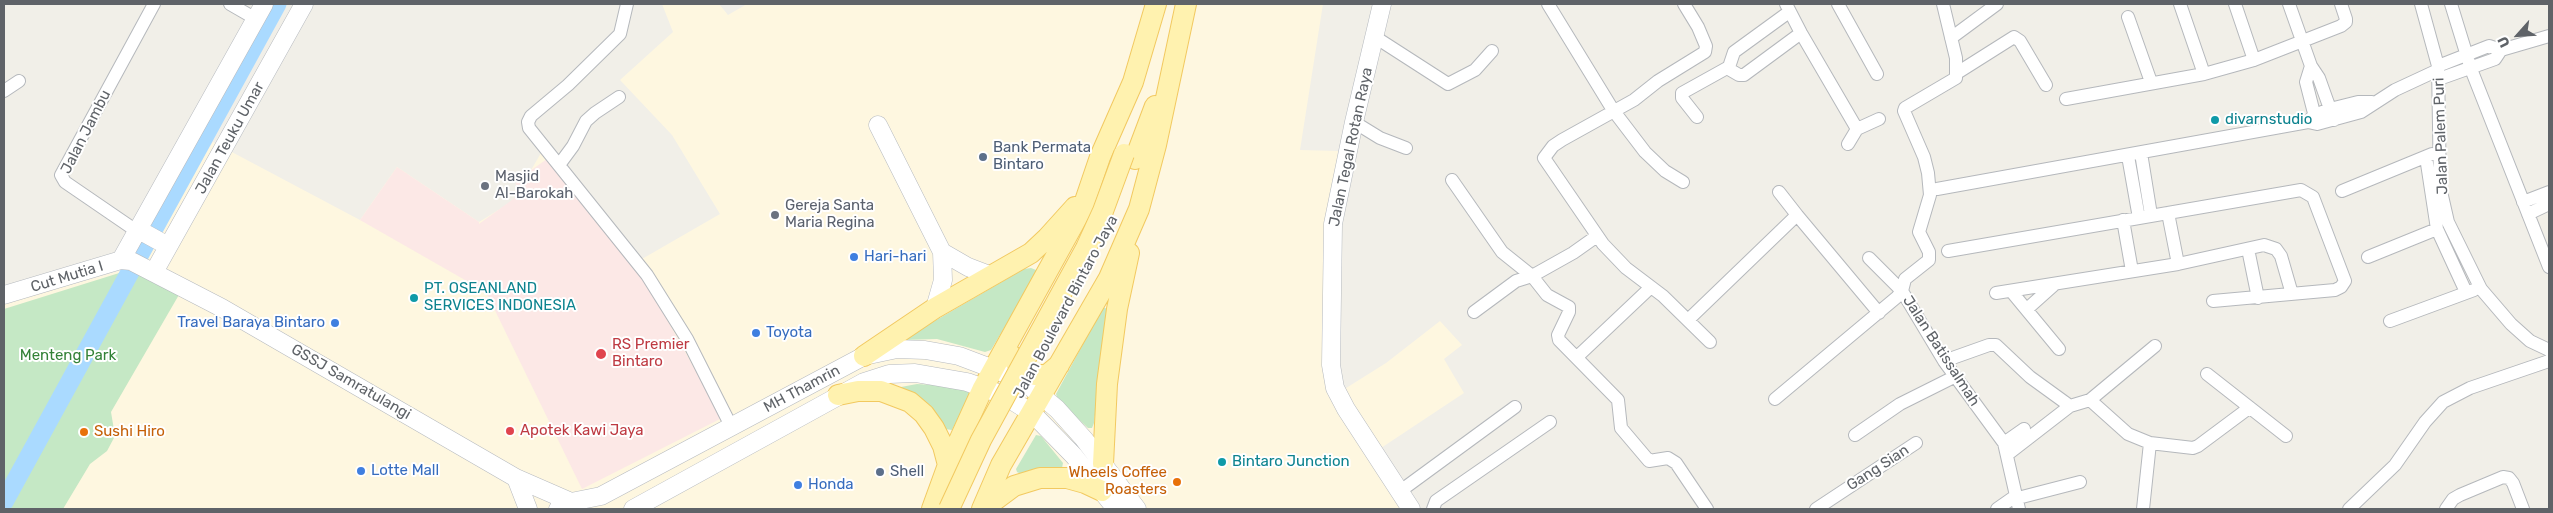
<!DOCTYPE html>
<style>
body{margin:0}
#map{position:relative;width:2553px;height:513px;overflow:hidden;background:#f1efe8;font-family:Rubik,sans-serif}
canvas{display:block}
.frame{position:absolute;inset:0;border:5px solid #5f6368;pointer-events:none}
.north{position:absolute;left:2493px;top:10px;width:50px;height:50px;-webkit-text-stroke:4px #fff;paint-order:stroke;rotate:244deg;font-size:14px;font-weight:700;line-height:20px;text-align:center;color:#5f6368}
.north::after{content:'';display:block;margin:auto;width:18px;height:22px;background:#5f6368;clip-path:polygon(50% 0,100% 100%,50% 72%,0 100%)}
</style>
<div id="map">
<canvas width="2553" height="513"></canvas>
<div class="frame"></div>
<div class="north">U</div>
</div>
<script>
const ctx = document.querySelector('canvas').getContext('2d');
ctx.lineJoin = 'round';
function fillPath(path, color) { ctx.fillStyle = color; ctx.fill(path, 'evenodd'); }
const shape = rows => new Path2D(rows.map(r => 'M' + r).join(''));
function trace(path, color, width, dash) { ctx.strokeStyle = color; ctx.lineWidth = width; ctx.lineCap = dash ? 'butt' : 'round'; ctx.setLineDash(dash || []); ctx.stroke(path); }
function write(font, color, halo, rows, align = 'center') {
  ctx.font = font + ' Rubik,sans-serif'; ctx.lineWidth = 4; ctx.setLineDash([]); ctx.textBaseline = 'middle'; ctx.strokeStyle = halo; ctx.fillStyle = color; for (const [text, x, y, turn = 0] of rows) {
    ctx.save(); ctx.translate(x, y); ctx.rotate((+turn || 0) * Math.PI / 180); ctx.textAlign = isNaN(turn) ? turn : align; if (halo) ctx.strokeText(text, 0, 0); ctx.fillText(text, 0, 0); ctx.restore();
  }
}
const commercial = shape([
 [662,4,719,4,728,15,747,4,1323,4,1300,150,1338,151,1323,307,1343,390,1386,363,1440,321,1462,345,1444,359,1464,393,1378,450,1415,509,4,509,4,304,136,266,213,142,360,220,397,167,479,222,513,201,541,153,635,263,720,214,672,135,620,80,673,32]
]);
const medical = shape([
 [547,159,643,277,722,418,582,489,486,292,360,220,397,167,479,222,479,224,516,197,516,181]
]);
const green = shape([
 [1031,268,1036,270,1036,274,991,350,985,352,937,339,902,340,1024,269],
 [132,269,180,293,111,412,115,436,107,451,90,464,63,509,4,509,4,309],
 [1103,307,1107,309,1094,423,1092,428,1088,428,1058,400,1056,394],
 [917,384,948,386,972,391,952,430,945,429,901,387],
 [1036,435,1041,436,1063,463,1062,468,1056,470,1046,467,1021,474,1017,472,1016,469]
]);
const river = shape([
 [4,502,277,4]
]);
const minor = shape([
 [230,4,256,19],
 [627,4,620,34,568,85,531,116,528,122,529,128,647,275,687,339,731,426],
 [1548,4,1613,110,1645,152,1665,171,1683,182],
 [1684,4,1698,27,1706,46,1705,52,1658,81,1634,100,1562,140,1553,146,1544,158,1603,244,1626,268,1663,296,1710,342],
 [1786,4,1801,33,1857,129],
 [1838,4,1877,74],
 [2180,4,2204,74],
 [2235,4,2254,60],
 [2289,4,2311,66,2319,78,2334,120],
 [2421,4,2438,66,2440,187,2448,222,2481,289,2511,324,2530,341,2549,350],
 [2451,4,2471,69,2549,267],
 [2128,17,2151,82],
 [1375,37,1448,84,1475,70,1492,51],
 [1951,38,1997,4],
 [2311,66,2306,82,2316,121],
 [2438,66,2489,46,2501,50,2549,36],
 [1729,67,1734,52,1789,12],
 [1957,73,2014,37,2020,41,2046,85],
 [2439,79,2495,59,2501,50],
 [4,91,19,81],
 [2066,99,2204,74,2254,60,2341,26,2346,22,2346,19,2341,4],
 [1697,117,1682,98,1682,93,1727,68,1739,75,1744,75,1801,33],
 [1354,122,1380,138,1406,148],
 [2308,122,2314,115,2330,109,2358,102,2372,102],
 [1848,144,1857,129,1879,119],
 [2141,153,2151,215],
 [2128,156,2139,218],
 [2426,157,2437,229,2466,292],
 [559,165,573,146,586,121,595,113,619,97],
 [1452,180,1502,252,1532,276,1547,295,1569,307,1569,312,1558,335,1559,340,1618,400,1621,428,1649,461,1668,458,1676,463,1707,509],
 [1937,189,2308,122,2317,124,2361,112,2395,90,2438,70],
 [2342,191,2432,154],
 [1779,192,1797,215],
 [2523,202,2549,192],
 [2168,213,2178,264],
 [2528,214,2549,204],
 [2123,220,2132,271],
 [138,232,65,182,61,175,154,4],
 [2248,249,2258,298],
 [1948,251,2301,190,2313,197,2345,281,2341,287,2335,290,2213,301],
 [2368,257,2437,229],
 [1869,258,1902,291,1944,361,2004,443,2019,509],
 [2011,291,2059,349],
 [1996,293,2178,264,2264,245,2276,249,2281,256,2292,294],
 [2027,309,2055,284],
 [1474,312,1516,281,1532,276,1573,253,1597,236],
 [1688,320,1797,215,1879,313],
 [2390,321,2474,290],
 [1577,357,1650,288],
 [1944,361,1989,345,1996,345,2030,377,2070,406],
 [2207,374,2286,436],
 [1775,399,1897,297,1902,291,1905,279,1929,260,1929,252,1919,232,1930,195,1928,173,1924,157,1904,111,1905,108,1956,78,1956,58,1943,4],
 [2090,400,2155,346],
 [1855,435,1900,404,1954,377],
 [2004,443,2024,429],
 [2008,454,2070,406,2090,400,2128,434,2150,443,2193,448,2198,446,2249,408],
 [1399,492,1515,407],
 [2018,498,2080,482],
 [1433,509,1436,501,1550,422],
 [1816,509,1916,443],
 [1997,509,2017,495],
 [2143,509,2150,443],
 [2349,509,2395,465,2425,422,2443,402,2470,388,2549,361],
 [2446,509,2453,499,2460,495,2503,477,2509,478,2513,483,2523,509]
]);
const secondary = shape([
 [1382,4,1354,122,1333,224,1331,365,1335,388,1346,409,1411,509],
 [878,125,942,252,943,280,935,308],
 [139,230,168,246],
 [942,252,968,267,989,275],
 [121,260,264,4],
 [154,272,304,4],
 [4,295,121,260,131,261,222,308,516,478,571,502],
 [516,478,528,509],
 [558,509,571,502,601,496,864,356,897,349,925,350,959,356,1012,376,1032,388,1057,409,1084,439,1137,509],
 [633,509,864,382,889,374,915,373,967,382,1003,395,1032,413,1074,456,1116,509]
]);
const primary = shape([
 [1135,159,1155,106],
 [1011,355,1020,369,1035,375,1047,375,1059,365],
 [864,356,935,308,1031,253,1047,238,1075,207],
 [838,395,858,391,881,391,910,402,924,414,934,428,943,446,948,465],
 [1103,464,1107,384,1117,309,1129,253],
 [932,509,948,465,983,388,1083,207,1100,157,1133,82,1156,4],
 [982,509,1001,465,1109,278,1139,209,1156,145,1186,4],
 [983,509,1014,486,1040,478,1067,478,1085,483,1102,491]
]);
const primaryBridge = shape([
 [949,509,981,440,1086,248,1103,211,1124,154]
]);
const markers = [
 [2215,120,5,"#0f9aa8"],
 [983,157,5,"#5c6f8a"],
 [485,186,5,"#6b7280"],
 [775,215,5,"#6b7280"],
 [854,257,5,"#3f7fe0"],
 [414,298,5,"#0f9aa8"],
 [335,323,5,"#3f7fe0"],
 [756,333,5,"#3f7fe0"],
 [601,354,6,"#e0444e"],
 [510,431,5,"#e0444e"],
 [84,432,5,"#e8710a"],
 [1222,462,5,"#0f9aa8"],
 [361,471,5,"#3f7fe0"],
 [880,472,5,"#5c6f8a"],
 [1177,482,5,"#e8710a"],
 [798,485,5,"#3f7fe0"]
];
const cultureNames = [
 ["divarnstudio",2225,120],
 ["PT. OSEANLAND",424,289],
 ["SERVICES INDONESIA",424,306],
 ["Bintaro Junction",1232,462]
];
const streetNames = [
 ["Jalan Jambu",86,132,-63],
 ["Jalan Palem Puri",2441,136,-92],
 ["Jalan Teuku Umar",230,138,-61],
 ["Jalan Tegal Rotan Raya",1351,147,-78],
 ["Cut Mutia I",67,277,-17],
 ["Jalan Boulevard Bintaro Jaya",1066,307,-62],
 ["Jalan Batissalmah",1941,351,57],
 ["GSSJ Samratulangi",351,382,30],
 ["MH Thamrin",802,389,-28],
 ["Gang Sian",1878,468,-33]
];
const serviceNames = [
 ["Bank Permata",993,148],
 ["Bintaro",993,165],
 ["Shell",890,472]
];
const worshipNames = [
 ["Masjid",495,177],
 ["Al-Barokah",495,194],
 ["Gereja Santa",785,206],
 ["Maria Regina",785,223]
];
const shopNames = [
 ["Hari-hari",864,257],
 ["Travel Baraya Bintaro",325,323,"right"],
 ["Toyota",766,333],
 ["Lotte Mall",371,471],
 ["Honda",808,485]
];
const healthNames = [
 ["RS Premier",612,345],
 ["Bintaro",612,362],
 ["Apotek Kawi Jaya",520,431]
];
const parkNames = [
 ["Menteng Park",68,356]
];
const foodNames = [
 ["Sushi Hiro",94,432],
 ["Wheels Coffee",1167,473,"right"],
 ["Roasters",1167,490,"right"]
];
fillPath(commercial, '#fef7e0');
fillPath(medical, '#fce8e6');
fillPath(green, '#c5e8c5');
trace(river, '#aadaff', 19);
trace(minor, '#b5b8bc', 14);
trace(secondary, '#b6babf', 19);
trace(primary, '#f2c960', 22);
trace(minor, '#fff', 12);
trace(secondary, '#fff', 18);
trace(primary, '#fff2af', 20);
trace(primaryBridge, '#f2c960', 22, []);
trace(primaryBridge, '#fff2af', 20);
for (const [x, y, r, color] of markers) { const dot = new Path2D(); dot.arc(x, y, r, 0, 2 * Math.PI); ctx.fillStyle = color; ctx.fill(dot); trace(dot, '#fff', 2); }
write('15px', '#0d838f', '#fff', cultureNames, 'left');
write('15px', '#5f6368', '#fff', streetNames);
write('15px', '#4e5e75', '#fff', serviceNames, 'left');
write('15px', '#5b616d', '#fff', worshipNames, 'left');
write('15px', '#366cbe', '#fff', shopNames, 'left');
write('15px', '#be3a42', '#fff', healthNames, 'left');
write('15px', '#348238', '#fff', parkNames);
write('15px', '#c56008', '#fff', foodNames, 'left');
</script>
